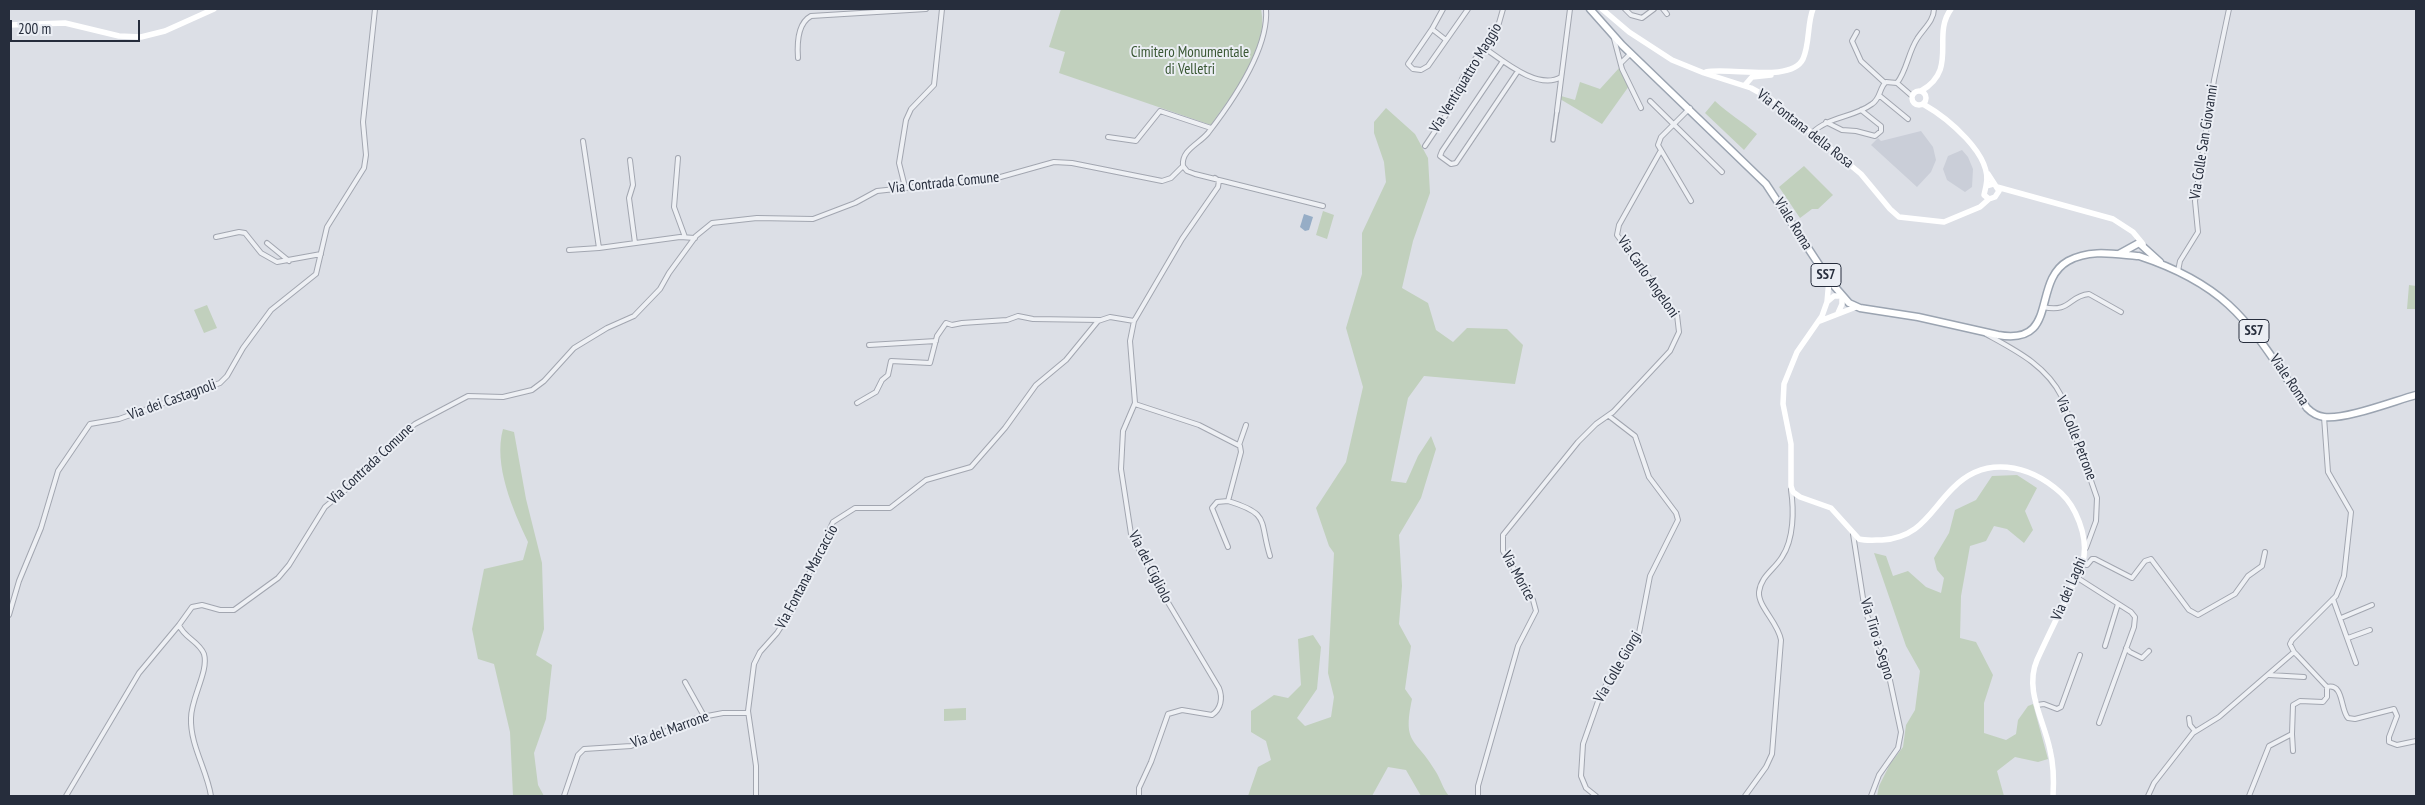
<!DOCTYPE html>
<html>
<head>
<meta charset="utf-8">
<style>
	body { margin:0 }
	#map { position:relative; width:2425px; height:805px; overflow:hidden; background:#dcdfe6; font-family:"PT Sans Narrow",sans-serif }
	canvas { display:block }
	.frame { position:absolute; inset:0; border:10px solid #262d3c; pointer-events:none }
	.scale { position:absolute; left:10px; top:20px; width:130px; height:22px; box-sizing:border-box; border:2px solid #262d3c; border-top:0; padding-left:6px; font-size:15px; line-height:18px; white-space:nowrap; color:#262d3c; -webkit-text-stroke:4px #ebeef4; paint-order:stroke }
</style>
</head>
<body>
<div id="map">
<canvas width="2425" height="805"></canvas>
<div class="frame"></div>
<div class="scale">200 m</div>
</div>
<script>
const ctx = document.querySelector('canvas').getContext('2d');
ctx.lineJoin = 'round';
function fill(path, color) {
  ctx.fillStyle = color;
  ctx.fill(path, 'evenodd');
}
function trace(path, color, width, dash) {
  ctx.strokeStyle = color;
  ctx.lineWidth = width;
  ctx.lineCap = dash ? 'butt' : 'round';
  ctx.setLineDash(dash || []);
  ctx.stroke(path);
}
function label(font, color, halo, rows, align = 'center') {
  ctx.font = font + ' "PT Sans Narrow",sans-serif';
  ctx.lineWidth = 4;
  ctx.setLineDash([]);
  ctx.textBaseline = 'middle';
  ctx.strokeStyle = halo;
  ctx.fillStyle = color;
  for (const [text, x, y, turn = 0] of rows) {
    ctx.save();
    ctx.translate(x, y);
    ctx.rotate((+turn || 0) * Math.PI / 180);
    ctx.textAlign = isNaN(turn) ? turn : align;
    if (halo) ctx.strokeText(text, 0, 0);
    ctx.fillText(text, 0, 0);
    ctx.restore();
  }
}
fill(new Path2D(`
	M1921,131L1933,147L1936,160L1931,172L1917,187L1871,145L1878,138L1881,141Z
	M1962,150L1968,157L1973,169L1972,187L1965,192L1947,180L1943,169L1948,156Z`), '#caced8');
fill(new Path2D(`
	M1061,9H1261C1270,52 1233,92 1211,125L1059,73L1065,52L1049,47Z
	M1620,67L1629,86L1602,124L1560,99L1561,96L1575,100L1580,82L1600,89Z
	M1715,101C1729,114 1743,122 1757,134L1744,150L1705,113Z
	M1386,108L1415,134L1428,158L1430,193L1413,241L1402,288L1428,303L1436,330L1453,342L1467,328L1507,329L1523,345L1515,384L1424,376L1408,398L1391,481L1406,483L1418,456L1431,436L1436,449L1421,498L1399,535L1402,586L1399,624L1411,646L1405,689L1412,699C1402,746 1416,737 1436,772C1441,780 1443,789 1449,796H1421L1406,770L1388,767L1372,796H1248L1258,767L1271,760L1266,741L1251,732V711L1274,695L1288,698L1301,685L1298,639L1313,635L1321,647L1317,689L1297,718L1305,726L1331,717L1334,697L1328,673L1334,553L1329,546L1316,508L1346,462L1363,387L1346,328L1362,274V233L1386,182L1384,162L1374,133V122Z
	M1804,166L1833,195L1818,209H1812L1800,218L1779,187Z
	M1323,211L1334,215L1327,239L1316,235Z
	M2409,285L2416,286V309H2407Z
	M207,305L217,328L204,333L194,310Z
	M503,429L514,432L526,499L542,563L544,629L536,655L552,665L546,719L534,753L538,785L544,796H513L510,732L494,664L478,659L472,629L484,569L523,560L528,542C513,510 493,465 503,429Z
	M2017,475L2037,488L2025,511L2033,530L2024,543L2007,529L1994,526L1986,541L1970,546L1961,596L1960,638L1976,642L1993,675L1984,703V733L2006,740L2016,734L2018,720L2028,706L2033,704L2048,759L2038,762L2015,757L1997,771L2004,796H1877L1879,786L1890,764L1903,747L1906,725L1915,710L1920,671L1906,646L1874,553L1886,556L1893,576L1908,571L1926,587L1941,593L1944,578L1937,570L1934,558L1949,533L1955,510L1976,500L1992,476Z
	M966,708V720L944,721V709Z`), '#c1d0bd');
fill(new Path2D(`
	M1304,214L1313,217L1309,230L1305,231L1300,227Z`), '#96adc6');
const pedestrian = new Path2D(`
	M1553,140L1557,111`);
const minor = new Path2D(`
	M1266,9C1269,50 1232,102 1208,133C1199,144 1181,150 1183,166L1187,171L1195,174L1323,206
	M1443,9L1432,29L1446,40
	M1625,9L1631,15L1642,18L1654,9
	M1663,9L1667,14
	M1432,29L1408,64L1413,69L1421,70L1428,66L1468,9
	M1857,32L1852,41L1861,61L1885,83
	M1613,35L1622,69L1641,108
	M1483,47C1502,60 1538,91 1561,77
	M798,58C797,44 798,23 811,16L926,9
	M1503,61L1442,151L1440,156L1451,164L1456,163L1518,71
	M1621,63L1631,53
	M1897,83C1907,70 1908,53 1917,39C1923,29 1934,21 1934,9
	M1880,96L1908,119
	M1650,101L1722,172
	M1690,108L1661,137L1658,145L1691,201
	M1557,111L1570,9
	M1826,122L1842,130L1856,131L1875,136L1881,131V126L1861,110
	M1812,133C1829,116 1853,118 1872,104C1881,98 1879,88 1886,82L1897,83L1912,96
	M1108,137L1136,141L1160,111L1211,128
	M583,141L599,248L680,237L695,238
	M1425,146L1454,103L1462,79L1499,23L1503,9
	M678,158L674,207L685,237
	M630,160L633,185L629,198L635,243
	M905,187L899,163L906,120L911,109L934,85L942,9
	M216,237L239,232L245,233L261,253L277,262L321,254
	M267,243L289,261
	M569,250L599,248
	M2178,271L2180,261L2198,232L2195,201L2214,80L2229,9
	M2043,307C2071,313 2068,296 2089,294L2121,312
	M1986,334C2015,350 2046,365 2062,397L2097,498L2096,521L2086,548
	M869,345L936,341
	M857,403L876,392L882,380L888,375L891,361L930,363L937,336L946,323L952,325L962,323L1007,320L1018,316L1033,319L1100,320
	M1135,404L1199,425L1240,446L1241,452L1228,501C1271,514 1259,521 1270,556
	M1239,445L1246,425
	M1853,534L1865,611L1885,657L1901,732L1898,748L1879,775L1871,796
	M1228,547L1212,508L1217,502L1228,501
	M2082,564L2087,565L2092,559H2095L2132,578L2145,561L2151,559L2189,610L2198,615L2235,594L2248,576L2262,566L2265,552
	M2076,577L2131,612L2135,617L2134,627L2099,723
	M2333,599L2356,663
	M9,615L19,581L41,528L58,471L90,424L119,419L220,383L227,376L243,348L271,310L316,274L327,227L364,168L366,155L363,122L375,9
	M2341,618L2372,605
	M179,625C184,638 199,641 204,654C209,671 191,698 191,718C190,745 207,770 211,796
	M2348,638L2370,630
	M2105,646L2118,604
	M2126,648L2130,652L2142,658L2149,651
	M2294,652L2290,644L2292,640L2336,596L2344,576L2351,512L2328,472L2324,417
	M2297,655L2327,687C2344,683 2340,709 2348,718L2355,719L2394,709L2397,716L2389,737V742L2397,745L2416,741
	M2269,675L2304,677
	M685,682L704,716
	M2037,705L2044,704L2057,709L2061,707L2080,655
	M2189,718L2190,725L2195,731
	M2292,734L2293,751
	M66,796L139,673L179,625L192,607L202,605L220,610H234L278,578L289,565L325,507L349,487L384,449L415,424L468,396L503,397L532,390L544,381L574,348L607,328L634,316L660,289L669,273L696,236L712,223L757,218L813,219L855,203L877,191L997,178L1054,162L1072,163L1162,181L1171,178L1183,166
	M564,796L578,755L584,749L631,746L697,718L723,713H748
	M756,796V766L748,711L754,664L760,652L777,633L793,608L833,522L855,508H890L926,480L971,467L1005,428L1036,385L1066,360L1098,321L1110,317L1134,321
	M1139,796V788L1151,762L1168,714L1182,710L1212,715C1221,709 1223,698 1219,688L1157,584L1131,534L1121,469L1123,431L1135,403L1130,341L1134,321L1182,239L1218,187L1219,181L1215,178
	M1478,796V786L1518,646L1536,611L1533,600L1503,551V535L1578,442L1596,424L1613,412L1670,351L1679,332L1677,315L1617,235L1619,225L1660,152
	M1596,796L1586,788L1581,776L1583,744L1601,693L1639,633L1650,576L1678,520L1676,513L1649,477L1635,436L1609,416
	M1745,796L1766,767L1772,754L1781,640C1778,622 1758,607 1759,592C1761,576 1774,570 1782,557C1794,539 1794,510 1791,490
	M2148,796L2154,783L2193,733L2219,717L2294,652L2297,655
	M2249,796L2269,746L2292,734L2293,705L2300,701L2323,702L2327,697V687`);
const primary = new Path2D(`
	M1590,9L1622,45L1766,184L1829,280L1849,303L1860,308L1918,317L1998,335C2060,346 2031,282 2068,261C2090,249 2114,254 2137,256
	M2119,254L2139,243L2160,262
	M2139,256C2236,288 2252,330 2307,408C2312,413 2317,416 2324,417C2345,420 2394,401 2416,395`);
trace(pedestrian, '#a2a6b0', 5.5);
trace(minor, '#a2a6b0', 6);
trace(primary, '#9ba4b1', 9);
trace(pedestrian, '#eef0f4', 3);
trace(minor, '#eef0f4', 4);
trace(new Path2D(`
	M1602,9L1629,32L1672,60L1704,73L1751,88L1771,99L1861,174L1890,209L1899,217L1944,222L1980,207L1989,199
	M9,25L65,23L119,36L141,37L165,31L214,9
	M1706,72C1731,67 1791,83 1803,59C1810,43 1807,24 1813,9
	M1745,85L1752,77L1771,75
	M1912 98a7 7 0 1 1 14 0a7 7 0 1 1-14 0Z
	M1921,91C1959,69 1931,36 1951,9
	M1923,104C1946,117 1994,155 1986,186
	M1988,174L1999,191L1995,197L1989,199L1984,195L1986,186L1993,184
	M1997,187L2113,219L2133,232L2143,244
	M1829,280L1827,302L1822,316L1797,352L1784,384L1783,404L1791,444V486L1793,492L1800,497L1831,508L1859,539C1866,541 1875,540 1882,540C1921,537 1929,512 1953,488C1985,455 2029,464 2061,493C2076,507 2087,535 2084,556C2082,570 2074,582 2068,595C2058,616 2047,638 2037,660C2024,690 2044,720 2050,750C2054,766 2054,780 2053,796
	M1827,302L1834,296H1842V304L1838,313
	M1820,321L1856,307`), '#fff', 5.5);
trace(primary, '#fff', 6);
for (const [x, y, w] of [
	[1826,275,30],
	[2254,331,30]
]) {
  const box = new Path2D();
  box.roundRect(x - w / 2, y - 11.5, w, 23, 4);
  ctx.fillStyle = '#ebeef4';
  ctx.fill(box);
  trace(box, '#262d3c', 1);
}
label('bold 14px', '#262d3c', null, [
	["SS7",1826,275],
	["SS7",2254,331]
]);
label('15px', '#395733', '#ebeef4', [
	["Cimitero Monumentale",1190,53],
	["di Velletri",1190,70]
]);
label('15px', '#262d3c', '#ebeef4', [
	["Via Ventiquattro Maggio",1466,78,-59],
	["Via Fontana della Rosa",1805,129,38],
	["Via Colle San Giovanni",2204,142,-81],
	["Via Contrada Comune",944,183,-6],
	["Viale Roma",1793,224,58],
	["Via Carlo Angeloni",1648,277,55],
	["Viale Roma",2289,380,56],
	["Via dei Castagnoli",172,400,-20],
	["Via Colle Petrone",2076,438,69],
	["Via Contrada Comune",371,464,-43],
	["Via del Cigliolo",1150,567,63],
	["Via Morice",1518,576,61],
	["Via Fontana Marcaccio",807,577,-62],
	["Via dei Laghi",2069,589,-67],
	["Via Tiro a Segno",1877,639,73],
	["Via Colle Giorgi",1618,667,-60],
	["Via del Marrone",670,730,-20]
]);
</script>
</body>
</html>
